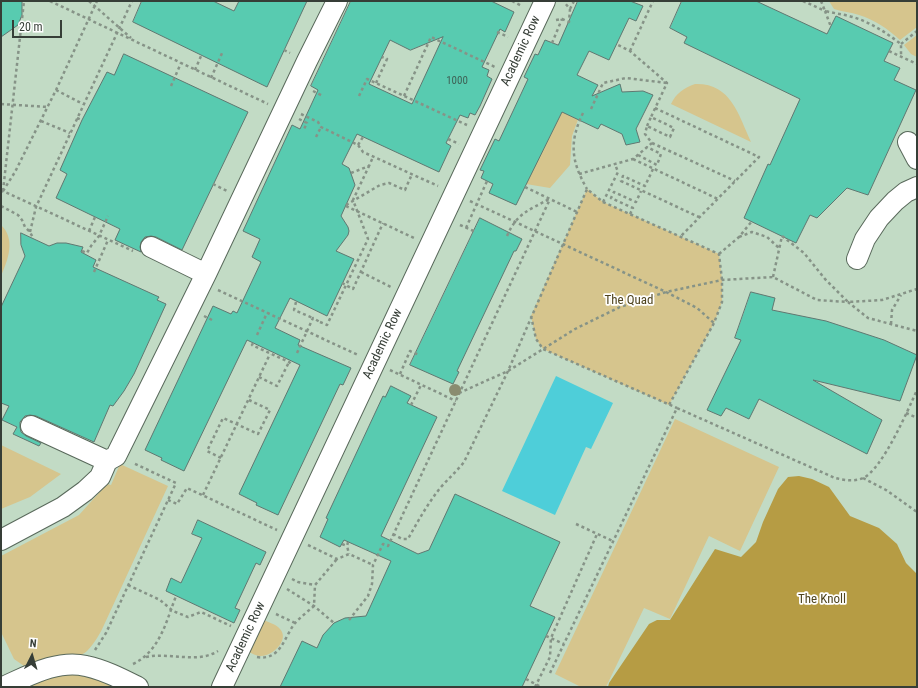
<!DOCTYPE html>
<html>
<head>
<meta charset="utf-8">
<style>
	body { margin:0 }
	#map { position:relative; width:918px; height:688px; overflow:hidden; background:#d3e5d4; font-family:"Roboto Condensed",sans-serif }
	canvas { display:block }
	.frame { position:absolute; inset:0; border:2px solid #363e37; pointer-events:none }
	.north { position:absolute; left:12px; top:636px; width:40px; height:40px; -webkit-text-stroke:3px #fff; paint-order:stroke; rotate:5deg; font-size:11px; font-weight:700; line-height:16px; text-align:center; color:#363e37 }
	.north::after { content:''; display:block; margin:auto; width:14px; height:18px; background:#363e37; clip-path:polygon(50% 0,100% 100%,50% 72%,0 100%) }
	.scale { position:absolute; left:12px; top:20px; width:50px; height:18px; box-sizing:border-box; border:2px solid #363e37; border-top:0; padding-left:5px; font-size:12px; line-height:14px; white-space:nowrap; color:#363e37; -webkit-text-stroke:3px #fff; paint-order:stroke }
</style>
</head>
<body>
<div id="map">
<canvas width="918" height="688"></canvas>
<div class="frame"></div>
<div class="north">N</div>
<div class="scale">20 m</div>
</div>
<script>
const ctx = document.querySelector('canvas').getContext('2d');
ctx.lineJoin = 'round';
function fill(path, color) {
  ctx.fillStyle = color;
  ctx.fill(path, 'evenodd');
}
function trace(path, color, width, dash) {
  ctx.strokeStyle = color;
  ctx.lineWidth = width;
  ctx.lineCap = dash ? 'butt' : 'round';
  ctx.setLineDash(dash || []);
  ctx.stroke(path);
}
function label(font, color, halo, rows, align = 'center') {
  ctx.font = font + ' "Roboto Condensed",sans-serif';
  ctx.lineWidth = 3.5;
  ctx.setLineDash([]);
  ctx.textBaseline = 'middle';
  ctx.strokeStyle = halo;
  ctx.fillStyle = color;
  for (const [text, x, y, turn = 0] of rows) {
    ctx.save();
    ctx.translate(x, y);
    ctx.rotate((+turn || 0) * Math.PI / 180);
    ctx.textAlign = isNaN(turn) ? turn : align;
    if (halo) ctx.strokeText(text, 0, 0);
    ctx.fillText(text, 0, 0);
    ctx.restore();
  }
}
fill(new Path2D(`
	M1,1H917V687H1Z`), '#c2dbc5');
fill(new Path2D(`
	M829,1H917V27L900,40C888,29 875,20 859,15C851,12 842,12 834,9Z
	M917,35V57L911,54L904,45Z
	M695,84C731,83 738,114 751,142L671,104C676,93 684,88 695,84Z
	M565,101L583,106L572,136L570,165L550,188L526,184L538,158L544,149Z
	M587,189L603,202L719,254L722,280V302L714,323L669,405L543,349L536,339L531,316Z
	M1,225C16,239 8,260 1,276Z
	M675,419L779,467L740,551L709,536L670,619L644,608L606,687H581L555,674Z
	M1,445L61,474L30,497L1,509Z
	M120,464L168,486L104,625C100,634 94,644 87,651C77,660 45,664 30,667L24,666L14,659L1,632V556L79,515L107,484L111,485Z
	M263,620C268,622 276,624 280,629C290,640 272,657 260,656C256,656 252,653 248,652Z
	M67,674L87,675L115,687H27L51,677Z`), '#d6c58d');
fill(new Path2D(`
	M799,476L812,479L829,487L850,516L879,528L897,544L906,563L917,574V687H608L609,683L649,624L657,620H670L715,549L741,557L756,542L763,522L778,489L788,477Z`), '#b69c44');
fill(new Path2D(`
	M556,376L613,403L591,449L586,447L555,515L502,491Z`), '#4eced9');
const building = new Path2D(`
	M1,1H22V15L18,25L1,37Z
	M142,1H213L234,11L239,1H307L267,87L133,22Z
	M351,1H491L514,12L505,32L500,29L482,67L489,70L487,76L492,79L480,106L475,115L470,113L468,118L460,115L446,143L451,146L439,172L357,134L342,164L349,168L355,185L341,216L348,227L349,231L348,235L336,251L354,259L327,316L290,298L275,328L300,340L298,345L351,368L343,385L340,384L278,515L256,505L257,503L239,494L300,365L247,340L184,471L161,460L162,458L145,450L213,306L231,314L233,311L237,313L261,262L252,257L260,239L243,231L292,125L300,129L318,90L311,86ZM443,37L412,104L369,84L390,40L410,50Z
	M578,1H630L643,6L636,21L629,18L609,60L589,51L577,75L598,85L592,96L620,84L622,92L643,91L653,95L636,129L640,142L626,145L622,134L601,124L598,129L562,112L516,205L489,193L493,184L481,178L484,171L480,170L495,139L499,141L528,79L524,77L535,54L538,55L545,40L558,45Z
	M682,1H756L827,34L836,16L893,43L884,61L900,68L894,80L916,90L868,195L847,188L817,218L810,215L796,243L744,218L768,164L770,165L800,99L684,43L687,37L670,28Z
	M124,54L248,112L182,250L156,237L151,236L145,237L141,242L140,247L141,252L115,240L120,229L56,198L67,174L60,170L82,120L107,72L114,75Z
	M480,218L522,239L516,251H514L457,371L459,372L453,384L410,365Z
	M21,233L49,246L57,243H66L83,247L81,252L96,260L93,267L159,297L157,300L166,304L134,374L124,391L113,406L110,405L94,442L36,416L30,415L25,416L20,422V427L21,432L26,436L41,443L39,446L13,434L17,427L2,420L9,406L1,403V307L25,256L21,245Z
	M751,292L775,298L772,310L826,321L884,340L917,355L900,401L813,380L882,420L867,454L759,399L749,419L726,408L721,416L707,410L741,340L735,338Z
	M391,386L411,396L407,403L437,417L381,536L418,554L429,550L455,494L560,542L530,606L555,617L522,687H280L302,641L317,648L323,635L334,623L345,618L366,616L391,561L344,540L340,547L320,537L328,519L326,518L383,396L385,397Z
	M198,520L266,552L260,565L256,563L235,608L240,610L234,623L166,591L171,578L181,583L202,538L192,534Z`);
fill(building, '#58cbb0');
trace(building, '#607871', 1);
const minor = new Path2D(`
	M908,142L917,159
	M151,247L206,274
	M857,259L865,239L879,218L895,201L906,192L917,187
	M31,426L107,461
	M1,540L63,507L85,491L100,477L107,461L116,456L206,274L307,61L337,1
	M3,687C28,676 58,659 86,666C105,670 122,679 138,687
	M222,687L545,1`);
trace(minor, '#59695b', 22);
trace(new Path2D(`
	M50,1L268,104
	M89,1L131,38
	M512,1L522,6
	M803,1L825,11L831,27
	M821,1L825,11C833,13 841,14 849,16C869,21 885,32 901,44V56
	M570,9L574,1
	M556,20L562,19L569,22L570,9L564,2
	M497,32L508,37
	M552,43L562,19
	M901,44L917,31
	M284,50L290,53
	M630,51L653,1
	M889,51L917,64
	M195,70L201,56
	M211,78L223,51
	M376,83L387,59L382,57
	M171,86L181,63
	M56,90L83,104
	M313,91L323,96
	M359,96L367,79L467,125
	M404,96L431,37L495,67
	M1,104L48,107
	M655,108L759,157L680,237
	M591,109L603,83L626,78L667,83
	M583,113C569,142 571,161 587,189
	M301,114L318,122L321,127L358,145L363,152L438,186
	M77,118L82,120
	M299,119L307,123L303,131
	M41,121L70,133
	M647,126L651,117
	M316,137L321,127
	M448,139L459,144
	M652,143L735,181
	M358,145L363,137
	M638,155L657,165L661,154L647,147
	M633,159L718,199
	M653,169L645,186L623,176L621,181L699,217
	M351,173L369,166L373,157
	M579,174L633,159L652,143L645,134L647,126L670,137L674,128L651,117L667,83L630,51L616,44
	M213,184L227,191
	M525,187L577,212
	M3,191L15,172L56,90L97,1
	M3,191L24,1
	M1,192L3,191L133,251
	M470,201L666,292L697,308L714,323
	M603,202L618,172L615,164
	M346,205L380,185L389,183L405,190L412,174
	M1,206L18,215L22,220L25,227L30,232L33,238
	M346,206L414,238
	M630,214L633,208L611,198L614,192L636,202L641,191
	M460,225L476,232
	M466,228L487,181
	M89,231L95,217
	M30,232L36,207L132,1
	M507,236C517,213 528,211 549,199
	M739,237L752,232L767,237L779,248
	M82,251L87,253L91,246L99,236L108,216
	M719,254L739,237L752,221
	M94,272L108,240
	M361,272L391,287
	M773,277L782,236L804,253L825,279L848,302L882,300L917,289
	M342,283L353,289L383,223
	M218,290L358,355
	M296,302L294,310L313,318
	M204,316L212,320
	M531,316L536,339L543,349L677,408
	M891,324L892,310L901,295
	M257,335L267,313
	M253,343L252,345L289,362L291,364L292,362
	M297,353L313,318L320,322
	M390,370L456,401
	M400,374L410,351L419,355
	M259,377L277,386L289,362
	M459,393L508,371L575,329L620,307L666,292L722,280L773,277L817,300L848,302L868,318L917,331
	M411,405L421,385
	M906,413L917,418
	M221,458L207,451L223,418L258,434L270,410L249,400
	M863,478L886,490L917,512
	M203,495L270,354
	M168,500L177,504L187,488L277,530
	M576,524L613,541
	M393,534L402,539H408C418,521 428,503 441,487C449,478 457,471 464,462L508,371L587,189L603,202L719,254L722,280V302L714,323L669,405
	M348,542L347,546L349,554
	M342,544L347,546
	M308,545L337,559L349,554L373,565
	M292,579L298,582L315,585
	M128,585L160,600L173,611L188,617L201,612L231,626
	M287,589L314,606L334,623
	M276,614L295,623
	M349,620L368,596L372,584L373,565L383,544L388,546L389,544L550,199
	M546,636L564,644
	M95,650L106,633L176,483L133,463
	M146,657C170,652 197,664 218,651
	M257,657C281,661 284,637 295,623C301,617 308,611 314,606L315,585L337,559
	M133,664C160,651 166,622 176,596
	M550,673L677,408L835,478C844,480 854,482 863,478C882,470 908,410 917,390
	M526,679L541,687
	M535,687L550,657L551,638L597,534`), '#869387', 2.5, [3, 3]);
trace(minor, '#fff', 20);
trace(new Path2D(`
	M320,322L327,325L368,239L353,200L369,166`), '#869387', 2.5, [3, 3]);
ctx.fillStyle = '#8a8c70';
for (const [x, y] of [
	[455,390]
]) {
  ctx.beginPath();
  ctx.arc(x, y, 6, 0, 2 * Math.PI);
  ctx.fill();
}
label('11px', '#3e6155', null, [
	["1000",457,81]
]);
label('13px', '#363e37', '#fff', [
	["Academic Row",521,51,-65],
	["Academic Row",383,344,-65],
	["Academic Row",246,637,-65]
]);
label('13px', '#4f441e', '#fff', [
	["The Quad",629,301],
	["The Knoll",822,600]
]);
</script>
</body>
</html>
